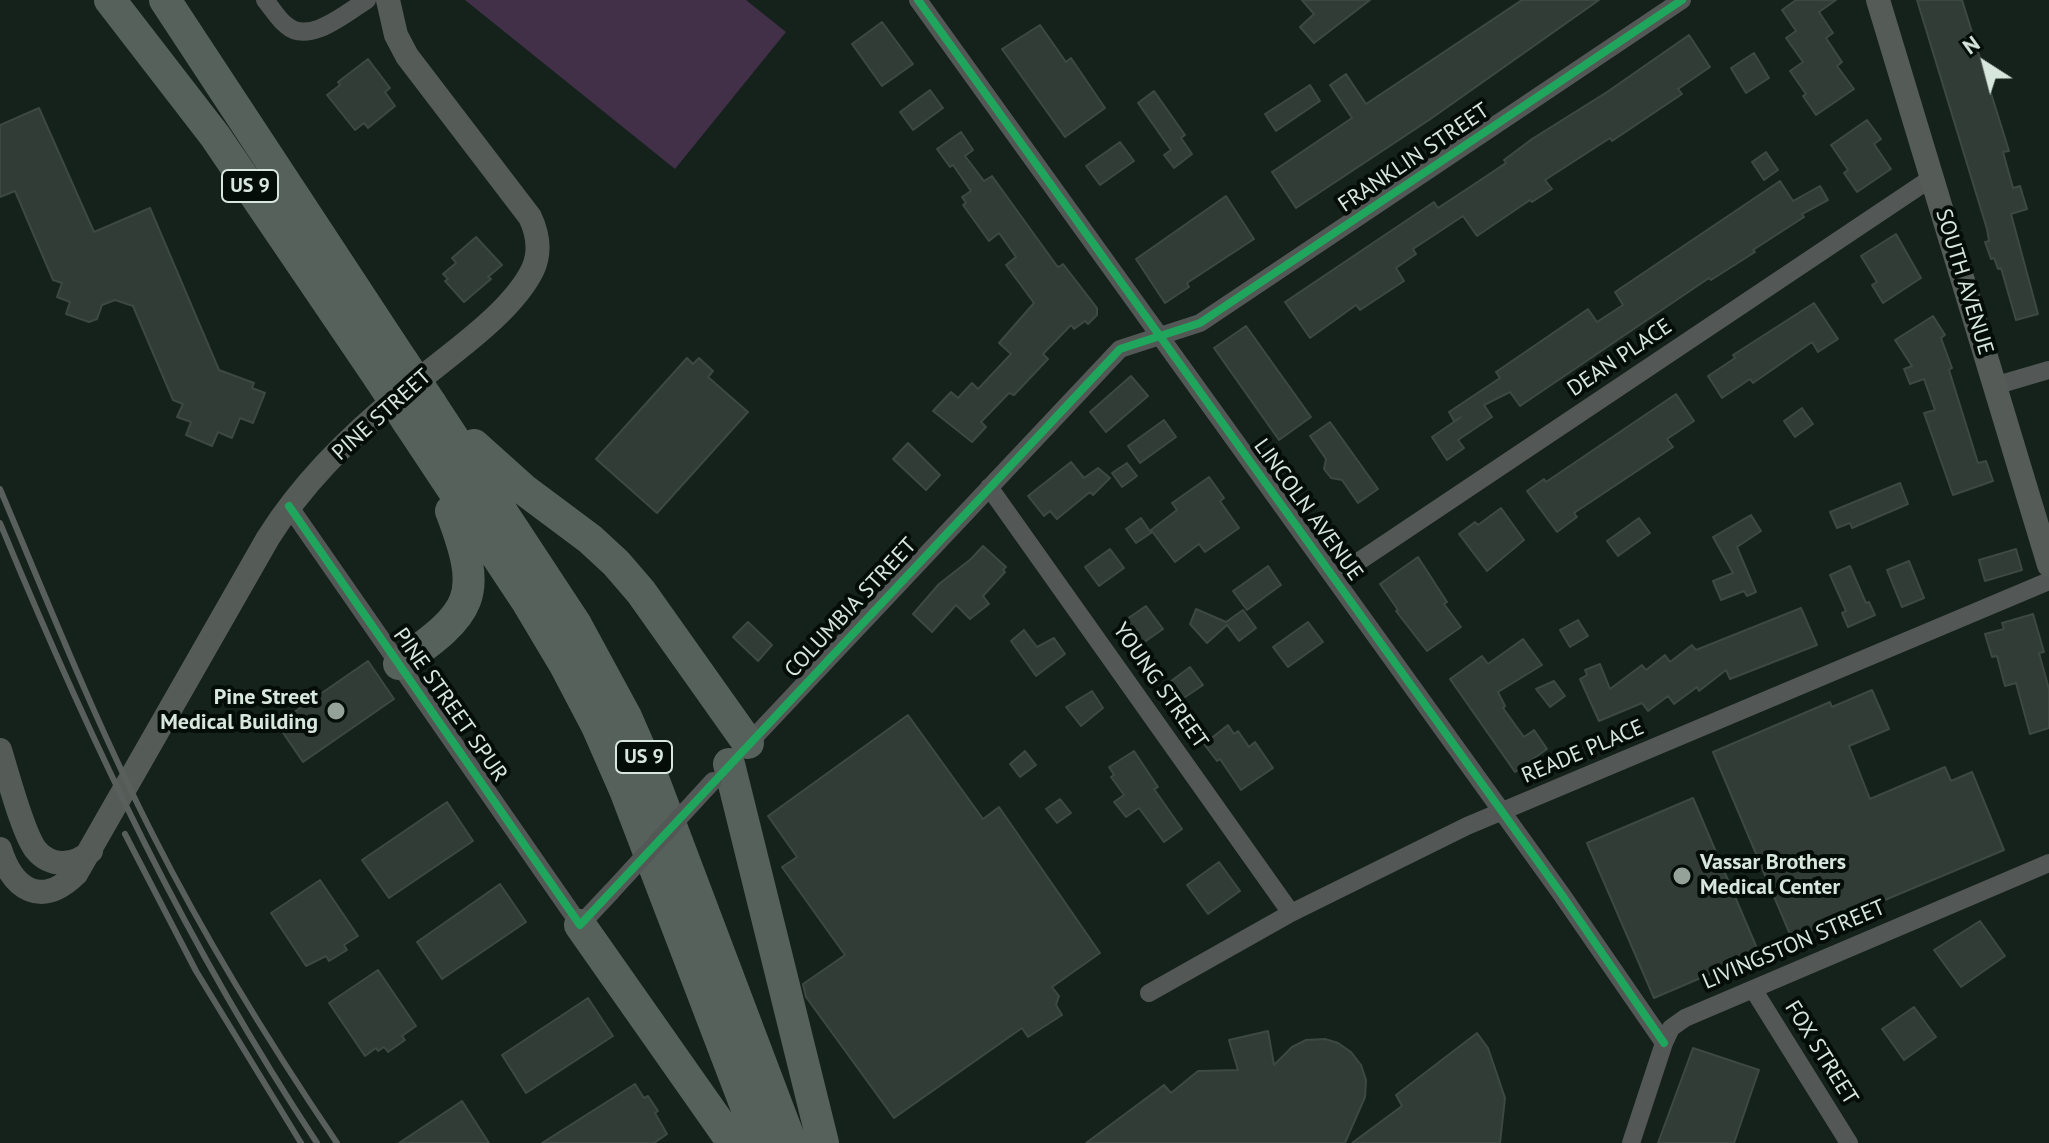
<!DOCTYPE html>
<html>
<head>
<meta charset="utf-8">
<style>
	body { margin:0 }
	#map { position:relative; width:2049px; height:1143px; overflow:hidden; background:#15211b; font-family:"PT Sans",sans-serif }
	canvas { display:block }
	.north { position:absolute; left:1945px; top:24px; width:80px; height:80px; -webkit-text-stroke:6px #040d08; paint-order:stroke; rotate:324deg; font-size:22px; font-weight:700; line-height:32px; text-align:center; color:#d8e7de }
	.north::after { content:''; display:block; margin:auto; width:28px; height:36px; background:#d8e7de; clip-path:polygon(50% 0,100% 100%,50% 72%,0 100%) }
</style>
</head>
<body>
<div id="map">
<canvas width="2049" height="1143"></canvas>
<div class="north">N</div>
</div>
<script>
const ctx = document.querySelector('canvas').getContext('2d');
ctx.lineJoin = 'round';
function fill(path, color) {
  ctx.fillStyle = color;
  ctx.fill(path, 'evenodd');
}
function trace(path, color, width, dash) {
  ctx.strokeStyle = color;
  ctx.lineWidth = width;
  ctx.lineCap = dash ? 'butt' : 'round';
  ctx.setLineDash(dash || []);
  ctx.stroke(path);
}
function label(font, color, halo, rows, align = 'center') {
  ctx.font = font + ' "PT Sans",sans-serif';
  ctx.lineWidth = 8;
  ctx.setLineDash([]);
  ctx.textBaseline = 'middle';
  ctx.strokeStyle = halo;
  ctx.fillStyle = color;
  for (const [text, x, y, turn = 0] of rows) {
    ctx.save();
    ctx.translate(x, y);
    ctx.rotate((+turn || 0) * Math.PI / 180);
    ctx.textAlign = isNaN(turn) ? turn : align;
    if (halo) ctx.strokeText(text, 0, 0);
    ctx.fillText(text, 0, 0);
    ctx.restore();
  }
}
fill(new Path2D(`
	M465,0H746L786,32L675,169Z`), '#423049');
const building = new Path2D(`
	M1302,0H1370L1314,43L1300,27L1314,14Z
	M1522,0H1599L1429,120L1296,208L1272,172L1352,118L1330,85L1346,74L1366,104Z
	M1796,0H1836L1819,12L1833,33L1826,38L1842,62L1837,66L1854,89L1816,115L1803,96L1806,94L1790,71L1803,62L1786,38L1796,31L1782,10Z
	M1917,0H1962L2009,151L2003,152L2013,188L2020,186L2027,209L2011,214L2038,314L2016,320L2001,268L1998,269L1994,258L1991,259L1985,242L1989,241L1987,229Z
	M882,22L913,64L882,86L852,44Z
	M1040,25L1066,62L1071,58L1105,108L1065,137L1002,49Z
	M1689,35L1710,67L1678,89L1682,94L1612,141L1610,138L1545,180L1552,189L1532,202L1530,200L1477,236L1463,216L1413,249L1416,254L1396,268L1404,281L1360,310L1356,305L1310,338L1285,302L1434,202L1438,208L1470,187L1506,163L1504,160L1532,139L1607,92Z
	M1754,53L1769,78L1746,93L1731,68Z
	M368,59L390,88L385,92L395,106L368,128L364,123L355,130L327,95L340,85L338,82Z
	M1310,85L1320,101L1276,131L1265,114Z
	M930,90L943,108L913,130L900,112Z
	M1154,91L1185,135L1181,138L1192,154L1174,168L1164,155L1171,150L1138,103Z
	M39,108L94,232L150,208L219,370L254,383L252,388L265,393L253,423L240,418L232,438L218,432L212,446L186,435L191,422L177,417L183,404L173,400L133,306L115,300L102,305L97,319L89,322L66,314L70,302L57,297L62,283L53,280L15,191L0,197V125Z
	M1867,120L1881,139L1874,144L1891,169L1857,192L1844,173L1848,170L1831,145Z
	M961,132L973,150L965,156L984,181L992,176L1057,266L1059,267L1063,264L1097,308V315L1088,324L1085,321L1074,329L1071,325L1043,354L1048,359L1014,395L1009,393L981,422L986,427L972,442L933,411L951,392L958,398L972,383L978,389L1011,354L999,343L1034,303L1006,265L1016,257L999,233L989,241L963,205L966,203L962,197L971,191L953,165L950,167L937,149Z
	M1120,142L1134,161L1100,185L1086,166Z
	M1766,152L1778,170L1764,180L1752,162Z
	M1780,181L1793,201L1820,186L1828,200L1802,214L1804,217L1753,250L1755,252L1711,280L1709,278L1520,406L1510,392L1484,405L1492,417L1458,440L1464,448L1447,460L1432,437L1461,417L1454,421L1449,412L1500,378L1496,372L1588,309L1597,322L1623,305L1615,292Z
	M1226,196L1254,239L1187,283L1189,287L1165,303L1136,259Z
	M1896,234L1921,278L1883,303L1872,285L1877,282L1861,256Z
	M476,237L502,265L488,277L491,279L464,302L445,281L448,279L443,274L456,263L452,258Z
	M1814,303L1838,339L1818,352L1812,342L1753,383L1750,379L1722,398L1708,376L1735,358L1733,355Z
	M1933,316L1945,335L1941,338L1952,368L1949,370L1978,463L1986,461L1993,481L1953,495L1924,413L1935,410L1924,379L1910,384L1904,369L1912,366L1895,340Z
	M1246,326L1311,417L1279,440L1214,348Z
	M687,358L693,364L699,358L713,371L708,377L748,412L657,513L596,459Z
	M1131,376L1148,396L1106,432L1090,412Z
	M1676,394L1694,421L1667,439L1673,447L1574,513L1577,517L1557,532L1527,491L1544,479L1546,482Z
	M1802,408L1813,424L1795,437L1784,421Z
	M1164,420L1176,437L1140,463L1128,446Z
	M1330,422L1378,489L1358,503L1342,480L1331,478L1324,469L1326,459L1310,436Z
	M908,443L940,475L926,490L893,459Z
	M1071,462L1084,478L1098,468L1110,478L1093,495L1090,492L1057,519L1050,511L1044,516L1028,496Z
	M1127,463L1137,476L1122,487L1112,473Z
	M1209,477L1224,498L1220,501L1239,528L1205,552L1199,544L1175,562L1151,530L1177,510L1172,503Z
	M1900,483L1908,504L1852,528L1850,523L1837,528L1830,512Z
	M1501,508L1524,540L1487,571L1459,534L1475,522L1478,525Z
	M1751,515L1761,531L1737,547L1756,592L1747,596L1744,591L1721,600L1713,581L1733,573L1713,537Z
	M1141,518L1151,533L1136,543L1126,529Z
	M1639,518L1650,533L1618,556L1607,541Z
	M983,546L1006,567L1003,570L1005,572L983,596L989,604L970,619L956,605L932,632L913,614L939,584L971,559Z
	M1110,549L1124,568L1099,586L1085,567Z
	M2016,549L2022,570L1985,581L1979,560Z
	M1418,557L1447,602L1444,604L1461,627L1427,651L1396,611L1398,610L1380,584Z
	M1909,561L1924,598L1902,607L1887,570Z
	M1268,566L1281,585L1247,610L1233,591Z
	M1850,566L1866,603L1869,602L1875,615L1848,627L1842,613L1846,611L1830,575Z
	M1146,606L1163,629L1143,643L1124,621Z
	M1801,608L1817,645L1730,679L1726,670L1699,691L1697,687L1674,704L1668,696L1648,711L1642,703L1599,721L1580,679L1587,675L1585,670L1600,664L1610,689L1642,665L1646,670L1665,655L1670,662L1692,645L1696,650Z
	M1196,609L1226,622L1243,610L1256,628L1239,641L1227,625L1207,643L1190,624Z
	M2033,614L2044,652L2039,653L2049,689V728L2030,734L2016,683L2005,686L1997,656L1992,657L1985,634L2004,629L2002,623Z
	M1578,620L1588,636L1570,647L1560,630Z
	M748,622L772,645L758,661L733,637Z
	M1308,622L1323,642L1288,667L1273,647Z
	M1024,630L1037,647L1054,638L1065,654L1036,676L1011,641Z
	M1523,639L1542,665L1498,692L1505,706L1503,708L1524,737L1534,730L1547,749L1515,772L1450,679L1482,656L1488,664Z
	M368,661L394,699L303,762L277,724Z
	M1190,667L1203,685L1175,704L1163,687Z
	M1554,681L1565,696L1550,707L1536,689Z
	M1872,690L1889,729L1849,746L1870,799L1945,767L1951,781L1972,772L2004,850L1792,939L1713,752L1830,702L1832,707Z
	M1092,691L1103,708L1081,726L1066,707Z
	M908,715L983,819L999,807L1100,953L1052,987L1059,996L1056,1005L1062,1015L1028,1037L1022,1028L894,1118L806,997L803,984L845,955L782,867L797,857L768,816Z
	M1228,725L1234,734L1238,731L1249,747L1255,742L1273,768L1241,790L1220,759L1217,761L1204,744Z
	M1025,751L1036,765L1020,777L1010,764Z
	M1134,751L1158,787L1154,789L1182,829L1164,842L1139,808L1126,817L1114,802L1124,795L1111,777L1114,775L1109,767Z
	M1693,798L1759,953L1654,998L1587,843Z
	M1060,799L1071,813L1057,823L1046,809Z
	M447,802L473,841L389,898L362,860Z
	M1219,862L1240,891L1208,914L1187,885Z
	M320,880L358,936L344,945L347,950L329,961L326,956L306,966L271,913Z
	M500,884L526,922L442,979L417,942Z
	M1980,921L2005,956L1961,987L1934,950Z
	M378,970L416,1026L402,1036L405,1040L388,1052L384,1047L378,1051L376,1048L365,1056L329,1003Z
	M588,998L613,1036L526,1093L502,1055Z
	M1914,1007L1936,1037L1904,1060L1882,1029Z
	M1268,1031L1274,1065L1292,1047L1306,1040L1325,1039L1338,1043L1351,1052L1361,1065L1366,1080L1365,1097L1345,1143H1086L1164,1085L1171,1093L1198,1071L1238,1070L1229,1040Z
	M1477,1033L1488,1048L1505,1098L1500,1143H1352L1402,1106L1396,1095Z
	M1693,1048L1759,1070L1734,1143H1658Z
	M635,1084L644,1098L648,1096L658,1111L655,1113L667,1134L654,1143H542Z
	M462,1101L489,1143H399Z`);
fill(building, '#313c36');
trace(building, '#3d4842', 2);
trace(new Path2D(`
	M265,0C272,8 278,19 286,25C309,46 347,12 367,0
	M918,0L1562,895L1664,1043
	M1994,386L2049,370
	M989,487L1291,913
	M289,506L580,925L611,892
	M1334,578L1933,177
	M745,747L1120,349L1200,323L1682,0
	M1753,989L1849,1143
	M1149,993L1291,913L1467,826L2049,581
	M1631,1143L1664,1043L1671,1028L1685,1018L2049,863`), '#535856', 18);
trace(new Path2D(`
	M1878,0L2049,565
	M0,750C7,772 23,834 36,850C51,868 75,866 91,851
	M0,849C13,890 41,908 76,874L268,538C303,482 353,433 405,391C443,359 512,314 533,269C541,251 538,234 530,217L407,56L396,35L388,0`), '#555c57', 24);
trace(new Path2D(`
	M110,0L215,136L380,379
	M165,0L403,362
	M431,404L575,623L626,717L654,781L791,1143
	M408,422L528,603L565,665L597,726L625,790L760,1143
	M474,445L523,489L590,539L616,563L641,592L748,743
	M399,664C473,612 484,597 451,511
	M729,764L823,1143
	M580,925L733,1143`), '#57615c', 32);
trace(new Path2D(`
	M0,489C49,605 96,723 153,835C207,942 270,1044 337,1143
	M0,523C91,743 186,944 317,1143
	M125,834L196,971L301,1143`), '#595f5c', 6);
trace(new Path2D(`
	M611,892L713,781`), '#535856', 18);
trace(new Path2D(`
	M403,362L431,404
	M380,379L408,422`), '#57615c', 32);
trace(new Path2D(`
	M918,0L1562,895L1664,1043
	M289,506L580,925L1120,349L1200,323L1682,0`), '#20a55d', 8);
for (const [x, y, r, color] of [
	[336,711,10,"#94a29a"],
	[1682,876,10,"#94a29a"]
]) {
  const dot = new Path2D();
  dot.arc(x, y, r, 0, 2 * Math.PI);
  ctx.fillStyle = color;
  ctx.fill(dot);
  trace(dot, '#040d08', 3);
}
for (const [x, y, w] of [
	[250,186,56],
	[644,757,56]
]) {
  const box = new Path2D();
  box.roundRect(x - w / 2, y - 16, w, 32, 6);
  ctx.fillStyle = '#040d08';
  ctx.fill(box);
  trace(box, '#d8e7de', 2);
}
label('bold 20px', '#d8e7de', null, [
	["US 9",250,186],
	["US 9",644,757]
]);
label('22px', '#d8e7de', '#040d08', [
	["FRANKLIN STREET",1414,158,-34],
	["SOUTH AVENUE",1964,282,73],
	["DEAN PLACE",1620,358,-34],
	["PINE STREET",382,415,-42],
	["LINCOLN AVENUE",1308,510,54],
	["COLUMBIA STREET",851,608,-47],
	["YOUNG STREET",1160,686,55],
	["PINE STREET SPUR",450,705,55],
	["READE PLACE",1583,752,-23],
	["LIVINGSTON STREET",1794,945,-23],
	["FOX STREET",1821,1053,58]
]);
label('bold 22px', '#d8e7de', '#040d08', [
	["Pine Street",318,698],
	["Medical Building",318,723],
	["Vassar Brothers",1700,863,"left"],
	["Medical Center",1700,888,"left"]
], 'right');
</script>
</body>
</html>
